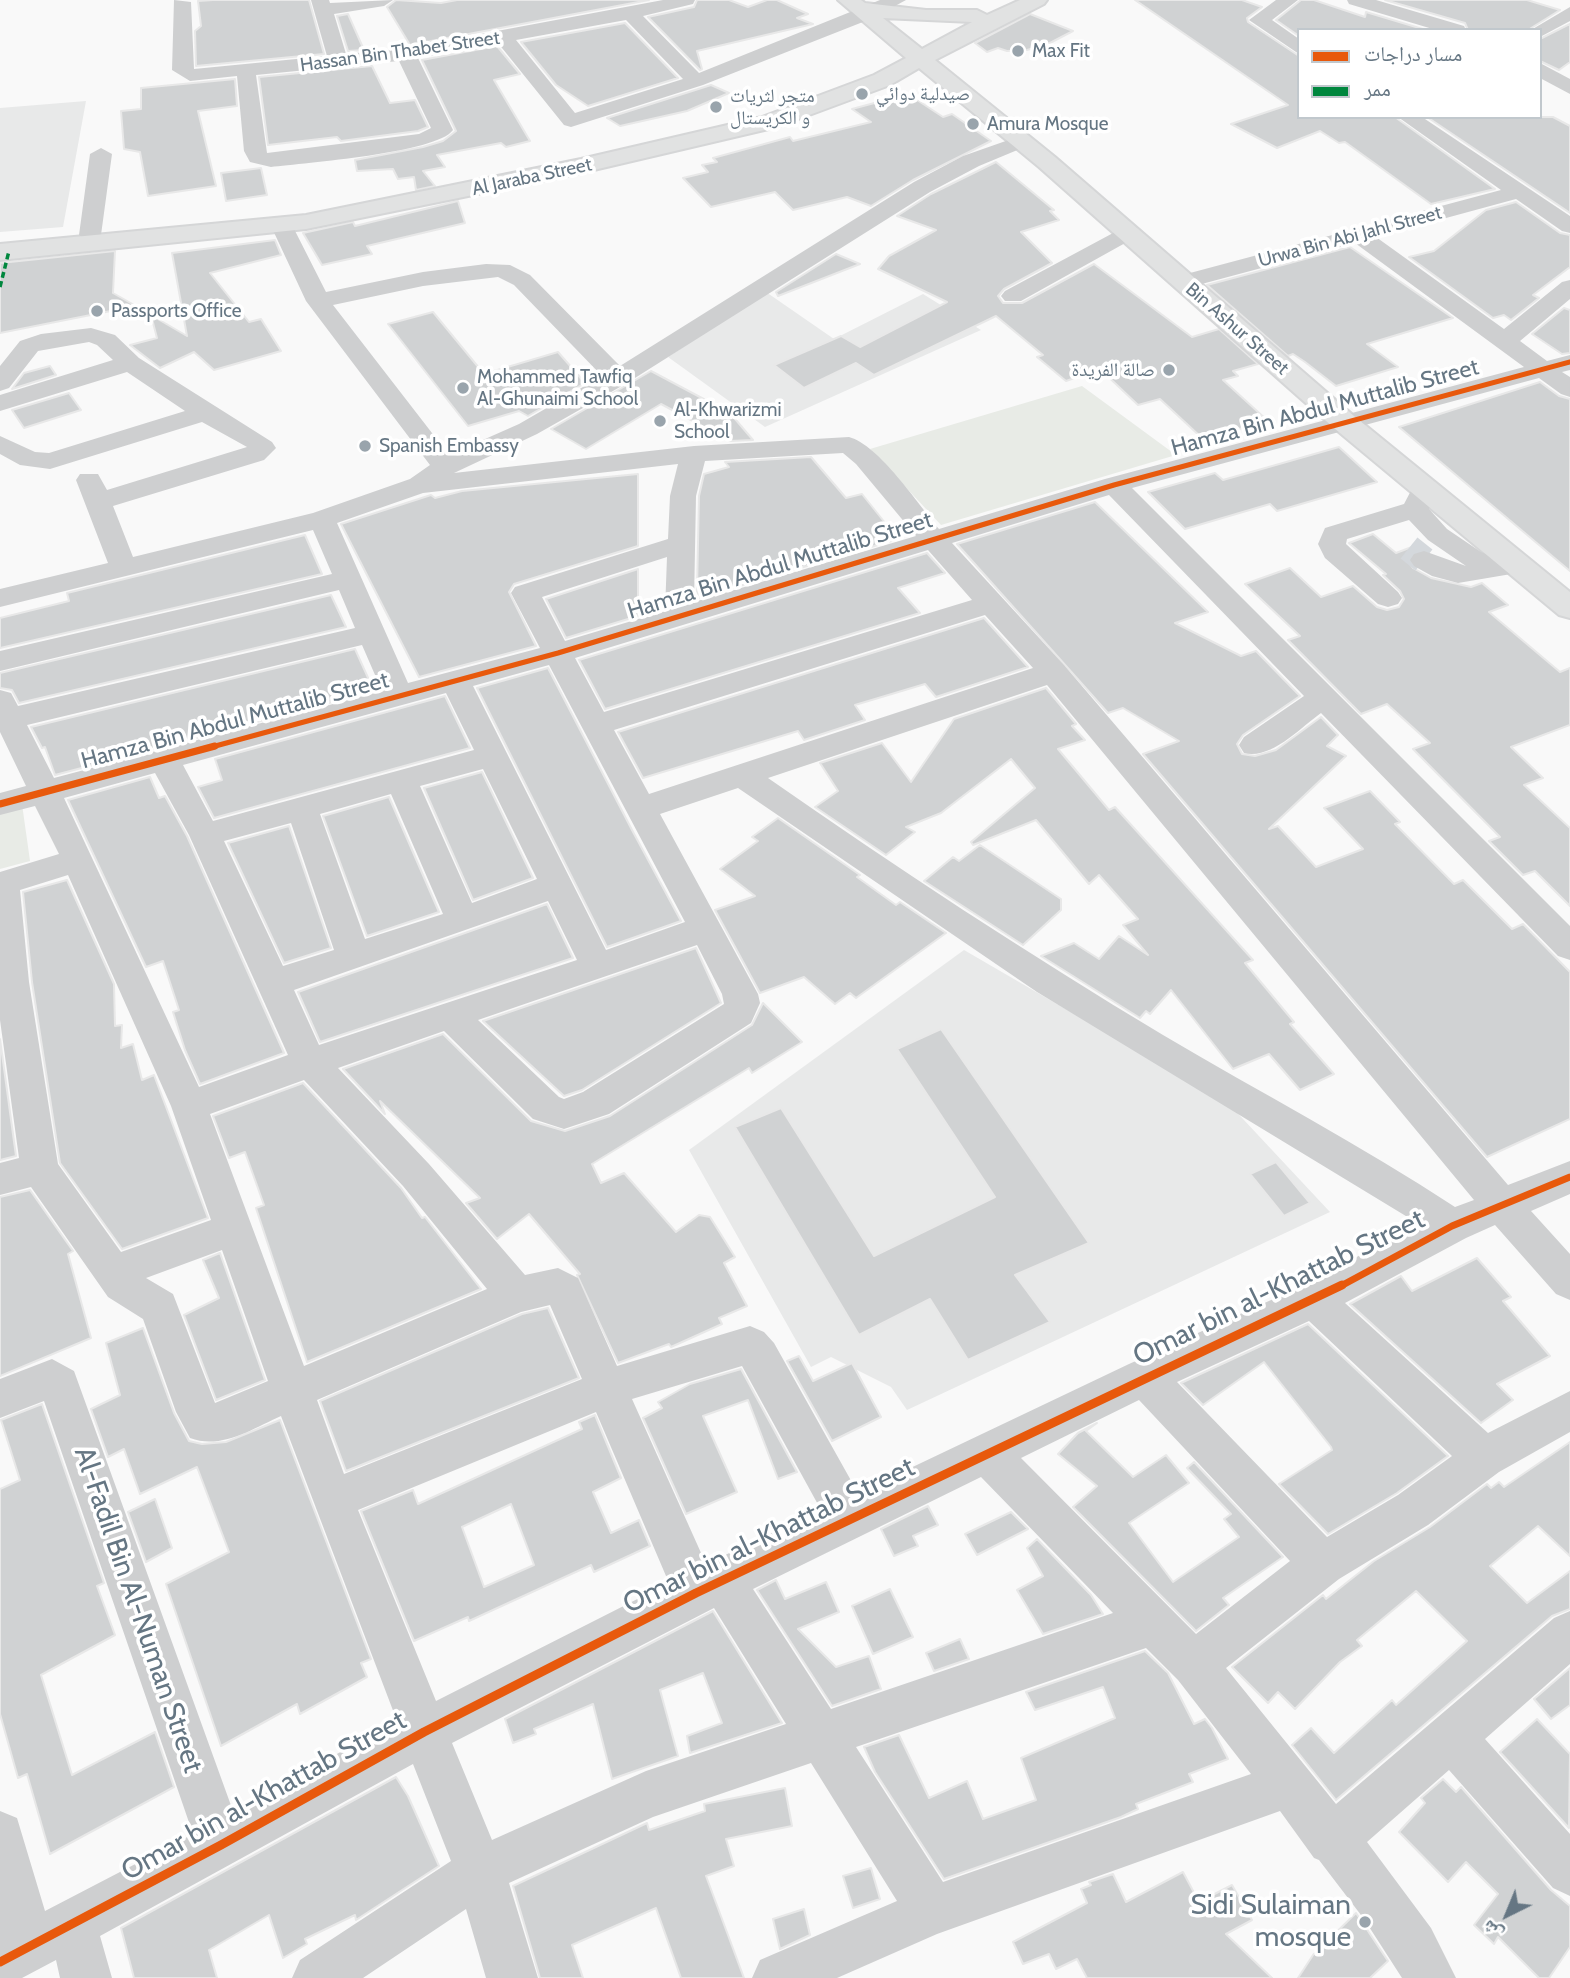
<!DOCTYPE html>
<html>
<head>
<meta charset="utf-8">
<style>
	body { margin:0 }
	#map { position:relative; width:1570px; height:1978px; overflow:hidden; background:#f9f9f9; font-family:Cabin,"Noto Naskh Arabic",sans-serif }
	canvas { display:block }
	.legend { position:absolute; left:1297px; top:28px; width:245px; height:91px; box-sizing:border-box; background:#fff; border:2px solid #c1c8cd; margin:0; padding:9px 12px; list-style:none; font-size:21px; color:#657683 }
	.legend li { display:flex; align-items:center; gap:14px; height:35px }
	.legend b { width:35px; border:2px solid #c1c8cd }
	.north { position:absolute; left:1472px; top:1880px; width:70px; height:70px; -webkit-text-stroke:5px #fff; paint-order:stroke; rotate:223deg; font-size:19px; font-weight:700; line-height:28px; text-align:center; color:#657683 }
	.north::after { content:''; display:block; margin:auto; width:24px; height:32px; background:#657683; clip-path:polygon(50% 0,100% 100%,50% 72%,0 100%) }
</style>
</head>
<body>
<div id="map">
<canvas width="1570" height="1978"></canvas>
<ul class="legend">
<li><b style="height:9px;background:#e8590c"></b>مسار دراجات</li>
<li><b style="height:9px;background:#00873e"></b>ممر</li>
</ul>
<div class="north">ش</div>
</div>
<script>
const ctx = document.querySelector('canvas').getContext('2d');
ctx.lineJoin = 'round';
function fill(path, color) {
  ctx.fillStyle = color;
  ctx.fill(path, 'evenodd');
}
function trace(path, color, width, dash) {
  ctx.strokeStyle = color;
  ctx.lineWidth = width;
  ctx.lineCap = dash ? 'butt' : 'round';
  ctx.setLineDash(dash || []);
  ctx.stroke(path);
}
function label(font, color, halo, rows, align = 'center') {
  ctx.font = font + ' Cabin,"Noto Naskh Arabic",sans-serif';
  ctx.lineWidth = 7;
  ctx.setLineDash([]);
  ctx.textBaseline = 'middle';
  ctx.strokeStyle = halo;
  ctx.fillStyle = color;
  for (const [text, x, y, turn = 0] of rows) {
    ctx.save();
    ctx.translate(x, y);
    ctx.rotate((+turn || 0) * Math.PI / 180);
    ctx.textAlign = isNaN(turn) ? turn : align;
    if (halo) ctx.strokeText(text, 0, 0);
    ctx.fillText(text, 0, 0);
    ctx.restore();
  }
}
fill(new Path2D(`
	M86,101L63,227L0,232V108Z
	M766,292L834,339L923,294L981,330L765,427L668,357Z
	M964,950L1229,1104L1330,1212L907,1410L891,1387L831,1357L811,1367L689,1150Z`), '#e8e9e9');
fill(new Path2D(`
	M1082,386L1176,455L941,525L870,449Z
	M22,804L30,861L0,869V809Z`), '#e8ebe6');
const building = new Path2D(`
	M213,0H309L324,54L196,66L195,31L201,26L198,1Z
	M396,0L441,3L457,0H649L410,45L387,7Z
	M697,0H729L748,7L767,0H777L808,14L797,18L813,24L697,51L702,69L700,70L648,17L694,7Z
	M1135,0H1242L1262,7L1247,18L1248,22L1299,56V117H1395L1495,189L1431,204L1345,142L1339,143L1320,131L1277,148L1231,124L1288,105Z
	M1301,0H1314L1365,17L1366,12L1426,30H1299V36L1276,20Z
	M1385,0H1527L1560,10L1528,30H1468L1465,23Z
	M348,14L364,50L348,51L337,16Z
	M1030,14L1073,31L1048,44L1027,50L1007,51L998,48L987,52L975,43Z
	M625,23L678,78L588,106L556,85L521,42Z
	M1570,24V62L1559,70L1540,61V39Z
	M497,46L520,74L494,80L530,141L506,147L501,143L437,155L445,167L423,171L435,186L416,190L414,177L398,179L393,169L357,171L355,160L423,147L443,141L456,131L422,60Z
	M372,66L390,103L415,100L428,127L418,131L341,141L337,137L268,145L259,77Z
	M235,79L237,106L198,111L216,186L148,196L140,152L124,149L121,111L141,109V88Z
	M711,85L729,93L687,111L620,126L607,118Z
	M908,94L943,117L952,114L991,141L913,180L871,206L847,197L793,210L775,192L711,207L683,178L708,172L702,165L717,162L713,158L790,137L793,141L871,122L852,109Z
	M1427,117H1553L1570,126V213Z
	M996,162L1054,210L1050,211L1059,220L1021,232L1052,263L1004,289L998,296L1003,303H1022L1094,264L1192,337L1219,329L1258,364L1233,371L1238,376L1223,380L1268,421L1203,439L1160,399L1138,405L1100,369L1066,381L1037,357L1043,355L996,316L874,375L856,363L804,388L774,365L841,336L860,347L947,302L878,269L889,256L936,230L897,216L931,194Z
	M261,168L267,195L226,201L221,173Z
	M458,201L465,223L367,246L372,254L322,265L303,233L353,222L355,226Z
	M1516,202L1560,233L1570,235V267L1533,295L1539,298L1511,320L1504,315L1493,318L1409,257L1434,251L1486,210Z
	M275,240L281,255L210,273L249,322L261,319L281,351L214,370L194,352L160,368L130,345L157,338L151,315L187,336L172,253Z
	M1350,247L1453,318L1367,344L1398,367L1336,386L1305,362L1293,354L1288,356L1207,285Z
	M115,251L113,293L136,306L0,333V263Z
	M836,254L860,264L778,296L776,292Z
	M1564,308L1570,310V353L1562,354L1532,334Z
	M433,312L484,374L558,352L585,383L528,416L519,411L468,426L388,324Z
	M50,366L56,375L12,389L24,373Z
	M651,371L730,413L753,440L730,441L661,404L586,449L551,429Z
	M1540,382L1559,396L1570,399V571L1399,427Z
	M69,393L81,410L24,428L12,410Z
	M1339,447L1377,482L1277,511L1270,504L1185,529L1148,492L1215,473L1223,480Z
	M811,457L846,498L862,494L898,539L699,598L697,591L699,496L704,474L729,467L725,462Z
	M638,474V546L514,584L509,592L536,646L419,677L341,524L431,495L435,498L462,491Z
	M1095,502L1208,612L1175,623L1241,656L1256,651L1300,696L1243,735L1237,744L1242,754L1255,756L1276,750L1321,717L1338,735L1327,746L1346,756L1269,829L1278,826L1316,867L1363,849L1324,808L1370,791L1400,822L1395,824L1454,884L1463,880L1512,929L1523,924L1570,972V1119L1487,1157L1143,754L1179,741L1123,708L1108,713L957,544Z
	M1373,534L1396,553L1417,545L1422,549L1412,553L1408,561L1413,568L1431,578L1471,587L1482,583L1508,605L1489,612L1560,672L1570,668V725L1511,747L1543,778L1524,785L1570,828V906L1535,871L1523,875L1489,841L1500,837L1413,749L1430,743L1387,704L1361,714L1288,640L1300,636L1245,584L1290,568L1321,597L1353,586L1377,607L1387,610L1399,607L1404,599L1400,591L1383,575L1386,574L1349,543Z
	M305,535L322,574L0,648V618L69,601L67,593Z
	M927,553L945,573L898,588L920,613L605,709L579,660Z
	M638,569V616L566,638L546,599Z
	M331,595L346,627L19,703L12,690L0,688V673Z
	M984,618L1028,667L936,697L925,684L855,705L865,720L804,740L798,731L643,778L618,732Z
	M355,649L374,691L55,775L45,747L42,748L31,727Z
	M548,668L632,830L681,921L607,947L477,688Z
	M1046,688L1076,724L1072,726L1085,740L1058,749L1109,810L1115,807L1253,960L1245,963L1294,1022L1290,1024L1334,1074L1300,1090L1269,1054L1233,1069L1171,990L1150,1014L1146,1011L1140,1018L1041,956L1074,943L1099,959L1119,936L1148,955L1123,925L1138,919L1099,875L1089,884L1036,820L973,845L971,842L1035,788L1011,759L941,813L906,827L915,832L886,855L815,807L838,791L820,763L882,743L911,782L954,719Z
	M445,696L470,748L214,818L198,787L222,780L215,759Z
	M482,772L533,878L473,900L424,788Z
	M150,777L159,798L165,796L187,836L284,1053L200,1084L185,1050L173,1012L179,1010L163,961L146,967L68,800Z
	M389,797L439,912L367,936L323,816Z
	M778,818L860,875L857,877L896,905L900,902L946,933L856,998L850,993L835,1004L804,977L760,993L715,910L755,896L720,869L758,841L752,837Z
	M289,826L331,948L284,963L228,843Z
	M980,845L1061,899V910L1023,945L924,881L953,857L959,861Z
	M67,880L114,984L115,1026L122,1025L121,1048L133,1044L142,1080L154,1075L208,1218L122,1249L60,1163L32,982L23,892Z
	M547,904L573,958L320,1042L298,992Z
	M696,948L721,1003L582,1090L564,1096L483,1021Z
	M763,1003L802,1042L752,1073L749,1068L592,1164L601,1183L624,1173L676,1232L699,1215L710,1217L735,1257L724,1263L747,1306L719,1318L722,1324L671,1347L669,1344L618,1363L577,1275L580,1274L529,1214L497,1239L466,1203L480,1198L380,1101L385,1114L343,1069L443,1034L531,1121L565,1131L610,1116L752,1025Z
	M941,1029L1089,1243L1015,1275L1050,1322L968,1360L930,1299L859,1335L735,1127L781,1108L874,1256L995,1197L897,1049Z
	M0,1039L16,1156L0,1160Z
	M303,1083L401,1188L422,1218L425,1217L481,1289L307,1362L256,1208L264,1205L245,1152L229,1158L213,1116Z
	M1276,1162L1310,1203L1284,1216L1250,1174Z
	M30,1190L73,1251L68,1254L91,1338L0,1376V1197Z
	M220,1253L265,1380L216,1400L184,1315L219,1298L203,1260Z
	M1477,1258L1511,1297L1503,1301L1550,1356L1497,1384L1513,1400L1481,1423L1350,1304L1401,1276L1412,1291Z
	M548,1308L579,1378L346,1471L320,1401L522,1314Z
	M1308,1324L1448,1456L1397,1493L1328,1534L1279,1484L1332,1450L1331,1447L1264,1362L1203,1405L1181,1383Z
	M143,1328L174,1413L189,1441L202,1444L226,1442L280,1420L371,1659L361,1663L367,1677L300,1714L297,1704L221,1746L166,1584L229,1552L197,1467L140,1494L124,1449L108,1457L91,1409L120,1395L106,1343Z
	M799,1356L813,1381L852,1363L881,1417L832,1441L787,1361Z
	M741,1369L797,1472L778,1479L748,1400L703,1416L737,1492L686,1514L643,1418L662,1408L658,1402L690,1384Z
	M42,1404L104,1583L97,1586L115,1635L41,1675L72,1775L155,1732L174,1787L50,1854L27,1774L18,1778L0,1714V1489L20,1480L1,1420Z
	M595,1415L621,1478L593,1492L611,1533L639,1520L650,1546L594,1572L591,1565L469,1621L468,1617L414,1641L361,1511L413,1490L418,1504L582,1429L579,1422ZM511,1504L534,1565L484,1587L462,1527Z
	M1097,1423L1086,1431L1133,1477L1166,1455L1189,1483L1129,1523L1173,1582L1239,1537L1224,1519L1231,1514L1187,1468L1194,1462L1283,1557L1223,1598L1229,1605L1196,1631L1073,1507L1097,1486L1058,1454L1078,1433Z
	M1570,1442V1556L1538,1526L1490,1566L1527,1603L1570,1571V1609L1552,1616L1336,1800L1292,1745L1311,1728L1334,1753L1392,1700L1396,1705L1467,1641L1416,1591L1357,1640L1362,1646L1340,1662L1295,1709L1278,1692L1268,1703L1232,1667L1323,1595L1326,1599L1374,1561L1430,1527L1487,1484L1491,1488L1499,1482L1504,1487Z
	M155,1499L172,1548L146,1562L128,1512Z
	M928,1506L938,1525L913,1536L918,1546L894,1556L881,1529Z
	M1011,1512L1028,1529L977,1555L965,1534Z
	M1037,1539L1091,1595L1103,1614L1043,1634L1017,1590L1043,1576L1027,1548Z
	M776,1580L785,1599L826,1582L839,1612L798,1629L836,1667L869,1656L881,1689L832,1706L757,1590Z
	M890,1589L913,1637L873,1654L852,1606Z
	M713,1611L782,1723L690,1753L687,1736L722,1723L703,1673L660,1690L678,1756L612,1779L593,1704L534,1729L536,1734L513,1743L505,1719Z
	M960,1639L969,1659L934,1671L926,1653Z
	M1145,1651L1168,1673L1194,1724L1205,1719L1212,1728L1228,1759L1189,1774L1193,1782L1136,1804L1138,1809L1121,1817L944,1879L875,1772L864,1747L899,1735L929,1798L967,1781L983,1819L1036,1800L1021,1758L1115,1718L1103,1687L1035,1710L1026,1692Z
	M1570,1668V1705L1551,1719L1534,1699Z
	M1537,1719L1570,1754L1569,1828L1500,1752Z
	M396,1777L408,1796L439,1866L356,1920L355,1915L305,1939L307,1944L283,1958L269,1915L209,1950L217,1978H134L121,1928Z
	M1443,1779L1456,1792L1461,1787L1551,1890L1570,1906V1947L1549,1978H1539L1498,1937L1494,1944L1474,1925L1498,1894L1466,1862L1448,1882L1399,1832L1425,1803L1421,1798Z
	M785,1788L792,1826L726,1839L734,1866L706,1876L744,1978H681L656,1908L572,1945L583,1978H540L513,1886L647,1823L649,1830L705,1811L704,1804Z
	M871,1868L880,1899L853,1908L843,1876Z
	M1183,1872L1199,1902L1232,1885L1252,1920L1226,1934L1272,1978H1087L1077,1959L1056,1969L1049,1954L1023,1964L1013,1942L1087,1903L1081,1889L1091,1885L1089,1882L1113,1874L1126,1902Z
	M804,1909L810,1935L780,1949L773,1919Z
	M1356,1913L1388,1961L1370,1978H1298L1313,1955Z`);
fill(building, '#d0d2d3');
trace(building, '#e8e8e8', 2);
trace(new Path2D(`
	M1409,548L1424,560`), '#d4d8dc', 27, [27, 14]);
const major = new Path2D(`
	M838,0H861L865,3L926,10H977L987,15L1020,0H1047L1044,4L935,60L1055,157L1354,416L1570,592V618L1559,615L1334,428L1039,167L919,68L890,85L777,127L581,173L306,229L0,260V244L306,215L581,159L762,117L874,75L906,58ZM883,18L972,22L922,49Z`);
trace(major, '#d5d6d7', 4);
fill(new Path2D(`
	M174,0L191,2L194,69L327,56L311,0H329L330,3L393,0L384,6L334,14L346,54L406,48L663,0H695L693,4L643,16L699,73L880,0H906L873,18L703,85L571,127L564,125L498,43L418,58L453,130C437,153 304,163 271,167L250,162L244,151L237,76L190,81L172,70ZM626,20L683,79L575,113L516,40ZM399,61L431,128L419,134L267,153L256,75Z
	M1276,0H1298L1272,20L1299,39V54L1249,20Z
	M1347,0H1376L1464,26L1466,30H1436L1349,4Z
	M1570,7V21L1540,37V30H1531Z
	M1540,63L1570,79V94L1540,78Z
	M1398,117H1422L1570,216V233L1562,231L1516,199L1376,237L1504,329L1562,282L1570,280V299L1520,341L1547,361L1570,355V370L1562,372L1570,377V397L1561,394L1539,378L1132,488L1570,926V960L1558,956L1321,713C1300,728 1271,760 1244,753L1239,745L1244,737L1304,696L1109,495L952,543L1064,665L1508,1185L1570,1161V1194L1531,1211L1570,1254V1300L1556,1294L1495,1225L1466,1238L1345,1303L1488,1433L1570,1391V1432L1499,1472L1428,1525L1339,1579L1226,1668L1336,1804L1554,1618L1570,1611V1664L1485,1739L1570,1834V1896L1553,1888L1449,1770L1367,1842L1431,1928L1456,1978H1402L1364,1919L1319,1860L1314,1858L1280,1811L937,1934L837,1978H752L760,1960L897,1901L811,1763L653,1817L509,1883L538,1978H486L466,1909L363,1978H292L300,1960L451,1861L413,1764L100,1936L112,1978H60L56,1960L22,1978H0V1811L17,1818L45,1911L193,1834L44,1401L0,1418V1379L52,1359L74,1371L233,1811L397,1721L281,1416C252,1429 221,1450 190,1438L176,1412L143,1319L108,1297L31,1187L0,1195V1163L19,1158L0,1020V872L59,854L35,806L0,815V793L26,786L0,732V690L11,693L18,706L355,628L339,590L0,671V651L332,574L313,530L0,607V589L108,563L76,480L80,474H98L107,490L247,447L202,422L50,469L20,465L0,454V436L35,452L49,453L185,411L127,372L0,411V395L113,360L97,345L89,342L38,351L9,388L0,391V366L20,341L41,334L91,328L115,335L139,358L272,442L276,448L264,460L113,506L133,557L313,513L410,479L430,465L306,301L271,226L274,221H290L326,292L423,272L486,264L510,265L530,275L620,366L914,182L963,156L1020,136L1031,142L1027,146L979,166L930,192L627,383L537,434L454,473L694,446L849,437C879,445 918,504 939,529L1105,479L1524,367L1355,243L1183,289L1175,287L1171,282L1175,277L1501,190ZM498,277L514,285L602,376L519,424L449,455L333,305L423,286ZM843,453L856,464L916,536L694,602L696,496L705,461ZM678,464L670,496L668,539L515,587L511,593L540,648L408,683L337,523L423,493ZM928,550L972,600L604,712L575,658ZM667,557L665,611L565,641L542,597ZM985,615L1033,668L649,794L614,730ZM362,645L382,691L54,778L27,725ZM549,665L685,922L606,950L473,686ZM1047,685L1474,1200L1455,1207C1361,1145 1261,1093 1163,1035C1028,954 897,868 768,778ZM446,693L474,750L213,821L183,765ZM483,769L537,879L472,903L420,786ZM155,773L189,835L288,1055L199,1087L64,798ZM738,788L1037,992L1419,1224L1300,1287L1129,1364L858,1493L774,1343L764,1332L750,1326L617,1366L578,1278L558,1268L525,1275L429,1164L338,1068L444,1031L533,1119L564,1129L609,1114L751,1023L760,1003L758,994L660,814ZM391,794L443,914L365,939L320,814ZM291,823L334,950L283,966L224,841ZM68,875L171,1106L211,1220L121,1252L58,1164L29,982L20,890ZM548,901L577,960L319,1045L294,990ZM697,945L722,994L724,1004L583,1092L564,1099L559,1097L478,1020ZM304,1080L403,1186L487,1289L304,1366L210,1114ZM222,1250L268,1381L215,1403L173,1294L146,1278ZM550,1305L582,1379L344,1474L317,1400L521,1312ZM1309,1321L1452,1456L1398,1495L1327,1537L1177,1382ZM742,1366L821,1510L706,1564L632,1399ZM1139,1400L1290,1561L1196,1634L1021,1458ZM596,1412L669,1583L436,1701L358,1510ZM981,1477L1113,1613L831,1709L753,1589ZM714,1608L786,1724L646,1771L492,1840L452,1743ZM1146,1648L1178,1680L1251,1774L943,1882L856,1747Z
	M101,148L112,154L101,235L90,242L79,235L90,154Z
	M1128,225L1136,227L1139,232L1136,237L1021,301H1005L1001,296L1005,291Z
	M1424,481L1433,483L1437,489L1429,509L1447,529L1481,552L1494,557L1529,559L1533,565L1529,571L1458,583L1432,576L1414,566L1410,560L1414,554L1424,551L1466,566L1428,540L1409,520L1347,539L1346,544L1398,592L1402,598L1398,604L1388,607L1378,604L1325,558L1318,544L1325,528L1404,504L1415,483Z`), '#cecfd0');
fill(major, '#e1e2e2');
trace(new Path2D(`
	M0,287L9,251`), '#00873e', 3.5, [6, 3.5]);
trace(new Path2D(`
	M208,748L558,653L1114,485L1570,362`), '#e8590c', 5);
trace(new Path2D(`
	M0,804L215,746
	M1339,1287L1452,1226L1570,1177`), '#e8590c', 7);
trace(new Path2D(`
	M0,1962L221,1845L424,1732L696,1593L1342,1285`), '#e8590c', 9);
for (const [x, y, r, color] of [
	[1018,51,7,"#99a4ac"],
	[862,94,7,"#99a4ac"],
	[716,107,7,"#99a4ac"],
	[973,124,7,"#99a4ac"],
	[97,311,7,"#99a4ac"],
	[1169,370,7,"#99a4ac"],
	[463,388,7,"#99a4ac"],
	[660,421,7,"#99a4ac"],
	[365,446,7,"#99a4ac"],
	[1365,1922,7,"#99a4ac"]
]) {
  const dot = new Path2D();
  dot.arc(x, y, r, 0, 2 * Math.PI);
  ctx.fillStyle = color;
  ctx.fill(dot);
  trace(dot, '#fff', 2.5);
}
label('19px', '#657683', '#fff', [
	["Max Fit",1032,51],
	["صيدلية دوائي",876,94],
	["متجر لثريات",730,96],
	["و الكريستال",730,118],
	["Amura Mosque",987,124],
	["Passports Office",111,311],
	["صالة الفريدة",1155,370,"right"],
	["Mohammed Tawfiq",477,377],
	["Al-Ghunaimi School",477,399],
	["Al-Khwarizmi",674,410],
	["School",674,432],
	["Spanish Embassy",379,446]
], 'left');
label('19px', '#657683', '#fff', [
	["Hassan Bin Thabet Street",400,52,-8],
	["Al Jaraba Street",532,177,-12],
	["Urwa Bin Abi Jahl Street",1350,237,-15],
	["Bin Ashur Street",1237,329,41]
]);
label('23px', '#657683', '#fff', [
	["Hamza Bin Abdul Muttalib Street",1325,408,-15],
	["Hamza Bin Abdul Muttalib Street",780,566,-17],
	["Hamza Bin Abdul Muttalib Street",235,721,-15]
]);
label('28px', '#657683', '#fff', [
	["Omar bin al-Khattab Street",1279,1288,-26],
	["Omar bin al-Khattab Street",769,1536,-26],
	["Al-Fadil Bin Al-Numan Street",138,1610,71],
	["Omar bin al-Khattab Street",264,1796,-29]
]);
label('28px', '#657683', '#fff', [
	["Sidi Sulaiman",1351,1906],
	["mosque",1351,1938]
], 'right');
</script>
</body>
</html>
